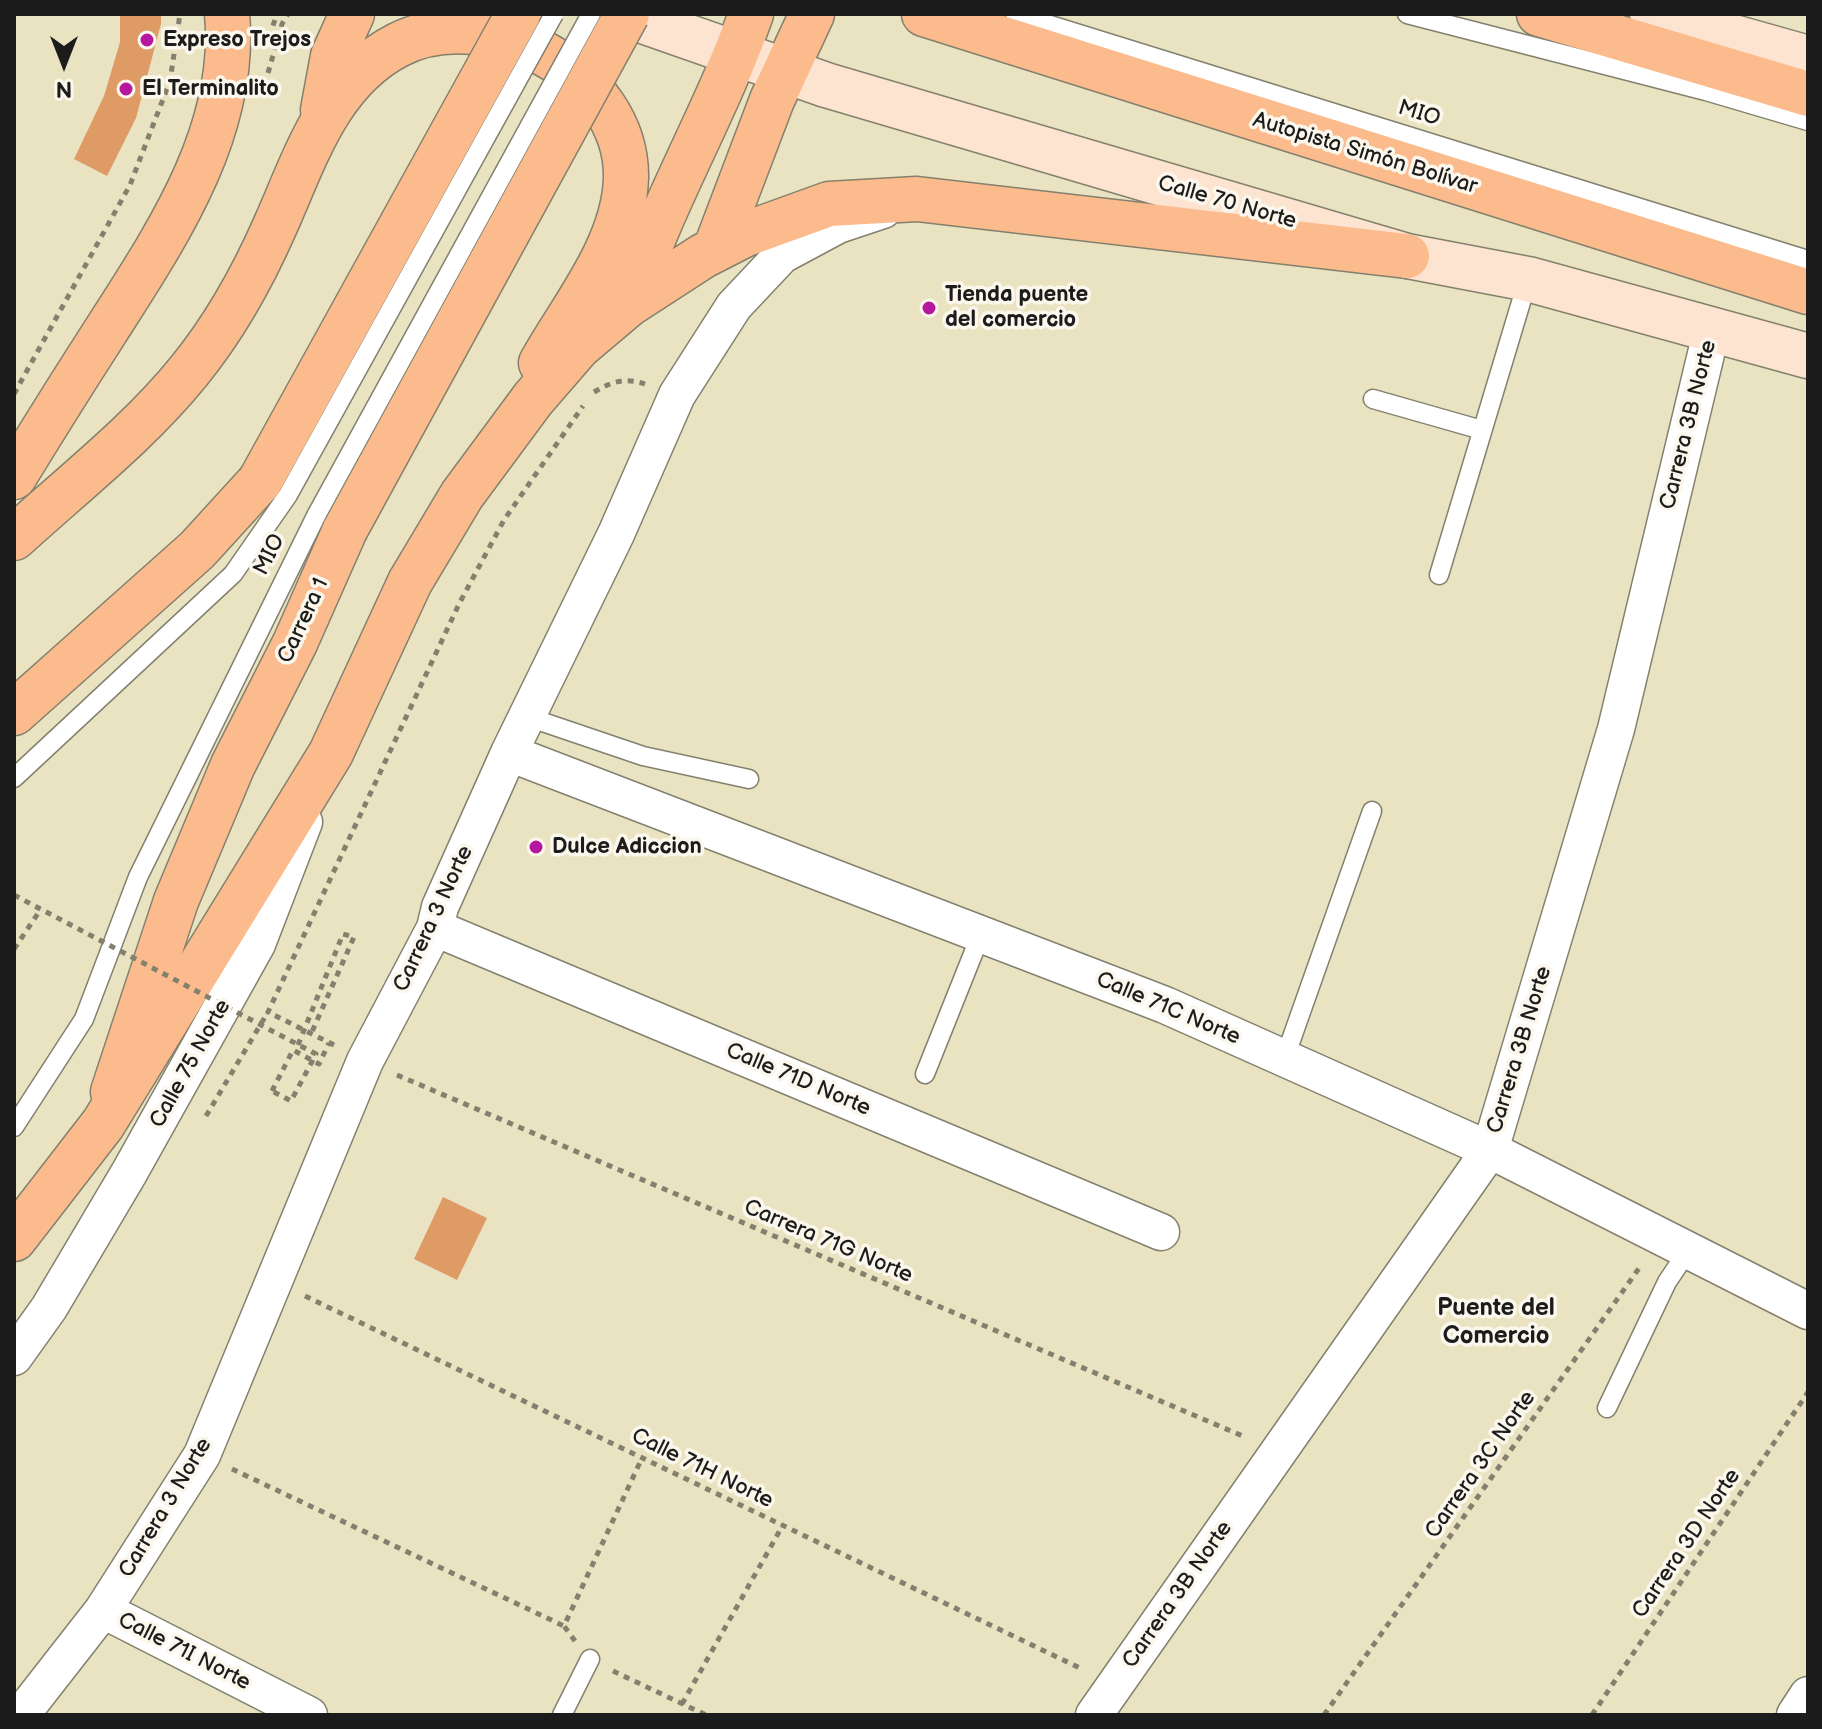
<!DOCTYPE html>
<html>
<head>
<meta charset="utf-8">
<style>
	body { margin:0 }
	#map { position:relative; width:1822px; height:1729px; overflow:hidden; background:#eae3c1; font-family:"Balsamiq Sans",sans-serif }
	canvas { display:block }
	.frame { position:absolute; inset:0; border:16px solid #1c1c1c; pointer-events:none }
	.north { position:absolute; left:24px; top:24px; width:80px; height:80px; -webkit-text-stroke:6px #fbf7ec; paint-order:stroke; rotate:180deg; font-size:22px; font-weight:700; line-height:32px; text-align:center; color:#1c1c1c }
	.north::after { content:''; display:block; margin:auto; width:28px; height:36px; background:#1c1c1c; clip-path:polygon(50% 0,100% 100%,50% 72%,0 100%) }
</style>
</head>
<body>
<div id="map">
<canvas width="1822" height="1729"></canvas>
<div class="frame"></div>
<div class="north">N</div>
</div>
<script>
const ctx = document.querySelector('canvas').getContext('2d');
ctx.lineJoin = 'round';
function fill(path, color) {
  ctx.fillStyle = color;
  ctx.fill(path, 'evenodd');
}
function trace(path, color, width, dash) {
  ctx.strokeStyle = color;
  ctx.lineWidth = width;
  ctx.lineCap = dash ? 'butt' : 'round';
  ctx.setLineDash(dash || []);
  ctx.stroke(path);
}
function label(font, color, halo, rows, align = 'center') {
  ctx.font = font + ' "Balsamiq Sans",sans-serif';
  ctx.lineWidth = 7;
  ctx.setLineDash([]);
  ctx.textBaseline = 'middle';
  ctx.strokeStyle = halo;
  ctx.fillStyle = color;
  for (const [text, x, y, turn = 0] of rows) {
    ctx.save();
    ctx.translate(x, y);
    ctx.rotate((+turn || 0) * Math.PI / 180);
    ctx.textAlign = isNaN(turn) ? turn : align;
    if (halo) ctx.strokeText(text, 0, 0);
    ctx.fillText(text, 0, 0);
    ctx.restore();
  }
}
fill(new Path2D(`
	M120,14H161V24L136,118L107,176L74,159L104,96L120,42Z
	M443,1197L487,1218L457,1280L414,1259Z`), '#df9b65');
const lane = new Path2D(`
	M1015,14L1808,260
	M1407,14L1706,91L1808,121
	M1373,399L1482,430
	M1439,575L1528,279
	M528,717L643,756L749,779
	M14,778L233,574L288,495
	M1284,1060L1372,811
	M925,1074L981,934
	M14,1127L84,1019L138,877L317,514
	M1607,1408L1667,1282L1689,1249
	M562,1715L590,1659`);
const street = new Path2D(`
	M509,753L1165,1005L1490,1150L1808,1311
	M435,928L1161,1232
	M14,1357L49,1308L129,1173L257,944L304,822
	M103,1610L309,1715
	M21,1715L103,1610L202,1455L365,1061L435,928L440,907L509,753L616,534L677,395L734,306L782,255L838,225L883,210
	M1094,1715L1490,1150L1616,729L1712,329
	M1795,1715L1808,1695`);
const secondary = new Path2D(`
	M623,14L826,85L1407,256L1528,279L1808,356
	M1652,14L1808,58`);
const primary = new Path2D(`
	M14,713L197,550L260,481
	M113,1092L176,901L233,765L295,643L345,530`);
const highway = new Path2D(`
	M924,14L1808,292
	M1539,14L1808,94
	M323,110L333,56L352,14
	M715,250L772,100L812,14
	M629,304C661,204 716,113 751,14
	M14,477C44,428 74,380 105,332C165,238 238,132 227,14
	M14,538C73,484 139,433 189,371C224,328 253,276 275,226C305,159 328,81 398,45C487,0 628,72 626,178C624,246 573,306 541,363
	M14,1239L103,1124L331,753L410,582L462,495L533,399L578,347L629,304L703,256L746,234L829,204L917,199L1407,256`);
trace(lane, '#83806e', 21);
trace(street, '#83806e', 39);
trace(secondary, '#83806e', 47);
trace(primary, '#83806e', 47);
trace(highway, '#83806e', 47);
trace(new Path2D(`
	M269,37L277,14
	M268,73L282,24L288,14
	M594,392C611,382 625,377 645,384
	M14,394L130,185L170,81L180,14
	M14,949L41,909
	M334,1045L268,1012L459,604L504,520L583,406
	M397,1075L1245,1437
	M272,1091L293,1050L319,1064L329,1043
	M206,1116L268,1012
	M305,1296L1082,1669
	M232,1469L564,1626
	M575,1641L564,1626L642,1458
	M613,1671L706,1715
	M682,1704L783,1525
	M1324,1715L1642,1264
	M1592,1715L1808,1392`), '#83806e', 5, [6, 6]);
trace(lane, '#fff', 18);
trace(street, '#fff', 36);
trace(secondary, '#fde4d1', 44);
trace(primary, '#fbbb8c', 44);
trace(highway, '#fbbb8c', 44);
const laneBridge = new Path2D(`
	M288,495L554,14
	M317,514L591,14`);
const primaryBridge = new Path2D(`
	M260,481L518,14
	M345,530L627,14`);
trace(laneBridge, '#83806e', 21, []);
trace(primaryBridge, '#83806e', 47, []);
trace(new Path2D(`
	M14,895L316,1054L291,1101L272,1091
	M298,1045L343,934L354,937L311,1034`), '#83806e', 5, [6, 6]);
trace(laneBridge, '#fff', 18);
trace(primaryBridge, '#fbbb8c', 44);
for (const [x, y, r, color] of [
	[147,40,8,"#b5179e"],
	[126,89,8,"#b5179e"],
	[929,308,8,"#b5179e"],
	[536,847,8,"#b5179e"]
]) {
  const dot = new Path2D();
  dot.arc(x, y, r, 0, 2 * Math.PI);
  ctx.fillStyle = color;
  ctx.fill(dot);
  trace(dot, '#fbf7ec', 3);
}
label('bold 22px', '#1c1c1c', '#fbf7ec', [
	["Expreso Trejos",163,40],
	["El Terminalito",142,89],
	["Tienda puente",945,295],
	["del comercio",945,320],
	["Dulce Adiccion",552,847]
], 'left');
label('22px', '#1c1c1c', '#fbf7ec', [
	["MIO",1419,114,17],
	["Autopista Simón Bolívar",1365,154,17],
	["Calle 70 Norte",1227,203,16],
	["Carrera 3B Norte",1689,425,-76],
	["MIO",270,555,-64],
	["Carrera 1",304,621,-65],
	["Carrera 3 Norte",434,919,-65],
	["Calle 71C Norte",1168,1009,23],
	["Carrera 3B Norte",1520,1050,-73],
	["Calle 75 Norte",191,1064,-61],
	["Calle 71D Norte",798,1080,23],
	["Carrera 71G Norte",828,1242,23],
	["Carrera 3C Norte",1481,1465,-55],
	["Calle 71H Norte",702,1469,26],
	["Carrera 3 Norte",166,1508,-59],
	["Carrera 3D Norte",1687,1544,-56],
	["Carrera 3B Norte",1178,1595,-55],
	["Calle 71I Norte",184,1652,27]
]);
label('bold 24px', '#1c1c1c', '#fbf7ec', [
	["Puente del",1496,1309],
	["Comercio",1496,1337]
]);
</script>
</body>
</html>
